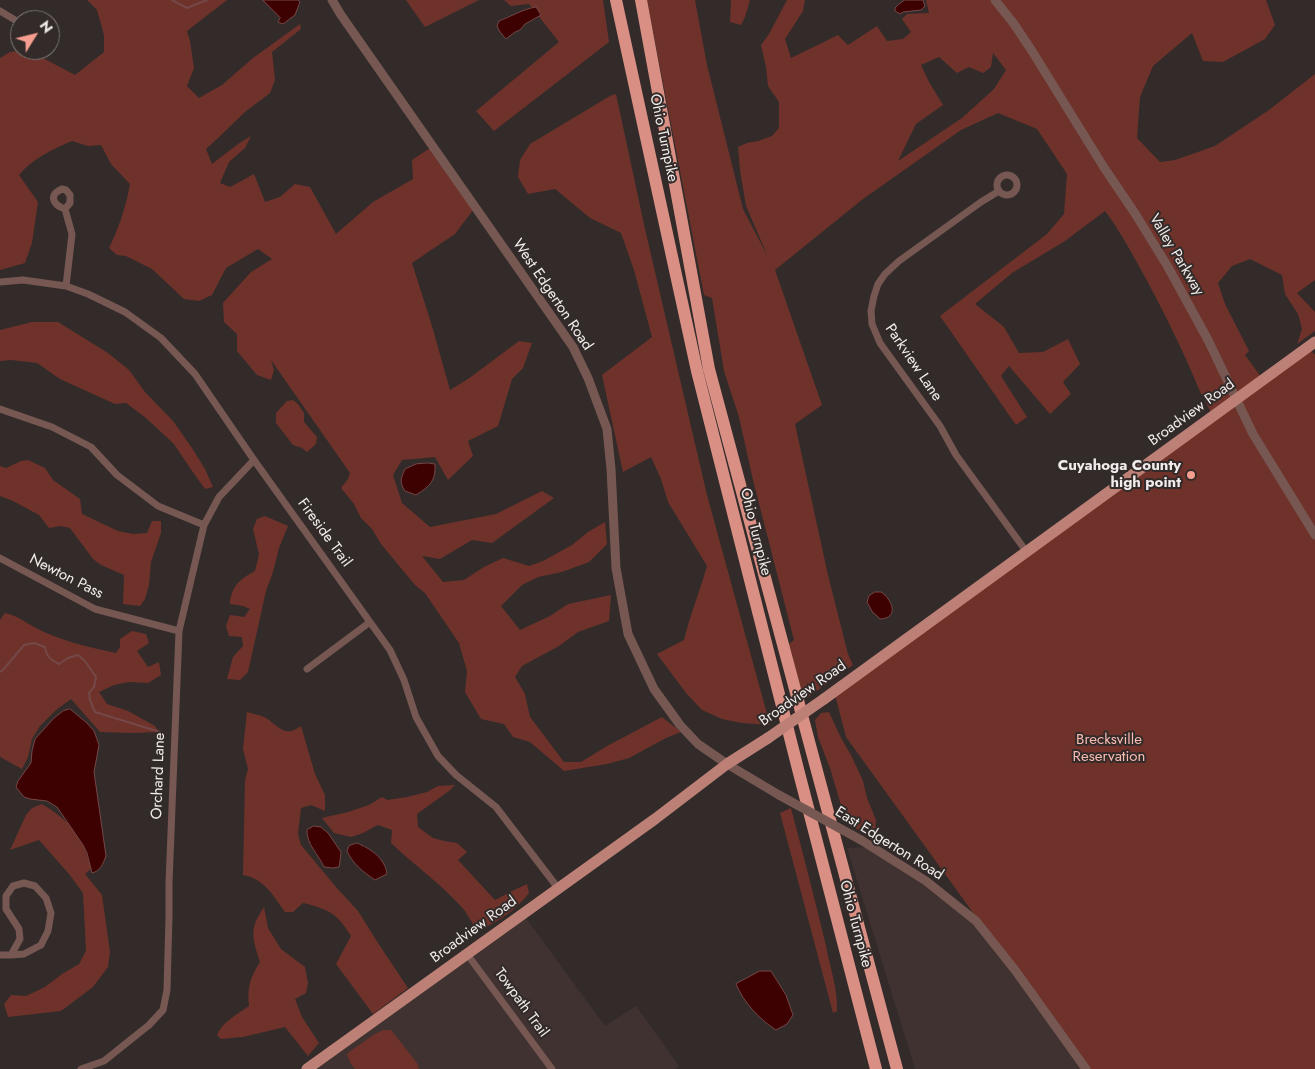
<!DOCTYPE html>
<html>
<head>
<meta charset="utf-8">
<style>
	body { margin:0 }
	#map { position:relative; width:1315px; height:1069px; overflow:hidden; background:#322b29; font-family:Jost,sans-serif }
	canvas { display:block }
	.north { position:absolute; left:10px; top:10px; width:50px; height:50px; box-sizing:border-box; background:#322b29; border:1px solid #7f7977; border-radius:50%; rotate:54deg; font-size:14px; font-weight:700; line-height:20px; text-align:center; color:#f2edec }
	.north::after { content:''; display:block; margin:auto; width:18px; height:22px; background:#f59d8f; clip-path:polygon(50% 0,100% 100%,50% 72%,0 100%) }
</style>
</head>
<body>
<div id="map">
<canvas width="1315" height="1069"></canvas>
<div class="north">N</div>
</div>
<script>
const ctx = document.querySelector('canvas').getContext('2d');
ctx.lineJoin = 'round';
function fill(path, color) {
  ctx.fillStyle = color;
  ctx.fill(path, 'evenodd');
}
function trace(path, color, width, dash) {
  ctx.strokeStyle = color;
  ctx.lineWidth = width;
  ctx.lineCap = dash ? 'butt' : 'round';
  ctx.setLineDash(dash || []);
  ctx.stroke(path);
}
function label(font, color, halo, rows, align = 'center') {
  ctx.font = font + ' Jost,sans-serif';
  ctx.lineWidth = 4;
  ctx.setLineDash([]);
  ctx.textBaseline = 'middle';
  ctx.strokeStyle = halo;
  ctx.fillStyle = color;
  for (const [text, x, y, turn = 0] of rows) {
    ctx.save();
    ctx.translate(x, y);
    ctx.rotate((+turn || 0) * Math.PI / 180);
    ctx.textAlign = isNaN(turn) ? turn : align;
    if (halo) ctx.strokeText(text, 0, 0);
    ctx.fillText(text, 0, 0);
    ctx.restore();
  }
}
fill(new Path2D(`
	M866,847L945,898L977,927L995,947L1083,1069H915L847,848Z
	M526,918L605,1026L636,1006L679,1066L675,1069H316Z`), '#403230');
fill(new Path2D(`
	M87,0H227L187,31L190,41L194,68L187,86L199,98L222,85L253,58L300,24L301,29L272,52L275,80L270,93L245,112L217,139L206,149L212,164L238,144L251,136L245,148L229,162L220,183L230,187L254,174L265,202L280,197L295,184L310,187L336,234L373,202L413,179L412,160L430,148L473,210L455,234L412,263L432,326L450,390L468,379L519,341L532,343L523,368L512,379L498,426L468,441L473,456L448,480L435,457L402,460L393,475L402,503L430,527L496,514L542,491L554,498L492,543L472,540L440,559L422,556L443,582L464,580L484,567L503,558L529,566L543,561L572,545L588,532L605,522L607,544L589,562L562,572L538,577L522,585L501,606L520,630L550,616L568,604L611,595L609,621L578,632L559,646L522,666L515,677L525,694L530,717L564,762H581L607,746L662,717L681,732L666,738L629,758L607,764L564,771L530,742L513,737L504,724L481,719L465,692L467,671L459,643L425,593L415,585L381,544L372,529L361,518L354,504L341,488L348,479L350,473L271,360L274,370L271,380L257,375L237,351V334L224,322L223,303L251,272L272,259L258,249L226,268L212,295L199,301L184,299L152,269L126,256L117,255L109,248C119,227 126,207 130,184L111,164L101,145L88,146L72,141C53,149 32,159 19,175L38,202L32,243L25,263L0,270V58L10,52L28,50L75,75L104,52V35L97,10Z
	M406,0H479L425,27Z
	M504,0H603L609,42L494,131L476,111L559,42L529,4L511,6Z
	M647,0H695L707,65L743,209L768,257L746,206L740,170L738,147L747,143L758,141L772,136L779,128V102L768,86L766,67L761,45L769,34L787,0H805L803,11L785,39L791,58L838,35L848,45L877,26L887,41L903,39L911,32L902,19L907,14L929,13L926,0H1266L1275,25L1265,39L1223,62L1203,61L1192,33L1153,66L1140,97L1137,138L1160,162L1175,160L1215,146L1269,110L1315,74V280L1297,293L1315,312V331L1297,344L1302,329L1298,314L1285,294L1282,275L1250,259L1232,266L1218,283L1225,304L1249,351L1245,355L1264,381L1309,348L1314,354H1315V1069H1086L846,737L834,691L1213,417L1202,394H1201C1183,350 1162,308 1139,266C1129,248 1118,228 1105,211L1065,241L1012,273L975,304L1004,327L1019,353L1043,352L1068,339L1080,364L1063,382L1071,394L1050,414L1009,366L1001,376L1027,417L1016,425L940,316L1047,234L1064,214L1067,174L1037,129L998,113L961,130L863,199L775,270L822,405L795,424L828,575L848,654L853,665L804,700L789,644L794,640L753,480L739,417L724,371L712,298L704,295ZM993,53L1006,70L994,89L962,118L898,161L916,124L943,105L929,82L921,65L939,57L957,73L969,67L983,73L991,67Z
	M731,0H750L745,17L741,25L730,22Z
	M616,94L645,229L707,495L770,725L742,723L722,719L702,710L686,693L657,654L684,640C690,615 700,591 707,566L668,502L661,479L651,457L623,472L602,375L652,337L634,270L621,233L590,218L555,189L528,194L518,177L520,160L530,144L610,96Z
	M32,322H58L108,353L129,370L145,392L173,421L192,448L205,469L213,487L205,489L190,468L174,444L146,418L126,403L115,404L60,379L37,363L11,360L0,361V330Z
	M293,400L298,404L304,413V422L317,437L316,444L307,452L302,448L293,445L276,423V413L287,401Z
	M28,460L45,468L53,480L80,499L82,514L118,531L133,534L147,533L152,521H161V533L151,562L149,585L145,599L140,606L123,604L124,575L101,565L93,559L70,528L61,526L49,528L39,515L13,501L0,496V466L6,468L21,461Z
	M265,516L288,526L279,548L273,572L266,591L248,672L240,680L227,679L233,657L243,646L242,637L229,636L226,626L230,615L244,617L250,609L243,606L230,604C231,586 240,579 255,571L259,554L253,529L257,519Z
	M5,613C20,616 30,626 44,632C66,642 92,648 116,653L120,647V639L132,631L146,634L149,643L137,651L148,667L159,662L161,675L148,683L129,682L114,685L99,692L107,704L128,711L155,726L159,732L133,733L100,732L71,699L56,710L40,726L32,739L28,757L22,769L2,758L0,756V620Z
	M247,712C253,714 261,715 266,718C280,727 284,738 301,726L315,774L325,795V811L311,805L301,808L298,834L301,845L336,887L358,911L378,943L408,988L373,1014L336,964L351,936C337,913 328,909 303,903L293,912H285C274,896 263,878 243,875L245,780L248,769L243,749Z
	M829,712L841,738L851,755L863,781L867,798L876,820L875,831C864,832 854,830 846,822L830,768L818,737L815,720L821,713Z
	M455,785L449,791L417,814L418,827L433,838L444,841L457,843L467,852L458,860L495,900L514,890L527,884L529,893C516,910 497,923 477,931C473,924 469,917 465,911C443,885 415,866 391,843L392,830L378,825L363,833L351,837L334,833L322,818L348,812L369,805L382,797L387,800L407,797L427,792L438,786Z
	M42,804C70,821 83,836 91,869L85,874L102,895L110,952L108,967L93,987L61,1011L8,1017L4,1004L11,995L26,996L45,987L62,974L79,964L86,951L83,893L69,874L39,840L10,850L26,815L32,808Z
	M791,808C803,854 815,900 826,946C830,968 838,989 837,1011L833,1013L780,813Z
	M264,907L268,928L281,949L305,967L308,983L306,993L295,999L302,1017L319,1043L308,1056L285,1027L243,1037L221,1039L217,1035C222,1022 238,1014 249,1006C247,987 250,978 260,962C252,937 249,929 264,907Z
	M383,1030H391L417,1063L419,1069H355L351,1064L347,1055L349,1052L375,1034Z`), '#6f322b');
const water = new Path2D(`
	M263,0H298L300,2L295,15L283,24L278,22L280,18Z
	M905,0H923L925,6L921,10L903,12L900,14L895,11V8L899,4Z
	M536,7L541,15L525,24L520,30L515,32L506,39L500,32L497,26L499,21C512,16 523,9 536,7Z
	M428,463L435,464C436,481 430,486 416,495L405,491C399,482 401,478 405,469L416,464Z
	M875,592H881C892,599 900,618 880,619L875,614L873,613L867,602L869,596Z
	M70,709L87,723L94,731L99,745L94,772L106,856C103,864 100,871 92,873L87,853L83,845L57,807L47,801L30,799L24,797L16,787L18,781L31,763L32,751L35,739L54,718L63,711Z
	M314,826L321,827L328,833L341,852L340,861L339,867L333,868L324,867C319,855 306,844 307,830Z
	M357,843C371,849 385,858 387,874L375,880C363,872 353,864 347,851L349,846Z
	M760,971H771L786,995L793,1015L787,1024L776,1030C759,1019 744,1003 736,984Z`);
fill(water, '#3e0101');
trace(water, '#744848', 1);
trace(new Path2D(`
	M172,0L187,8L207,0
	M0,672L3,670L24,645L34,643L45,647C46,656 51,660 59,664L68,658L78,655L85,661L96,677L94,687L89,693L90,700L95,712L160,732`), '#744848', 2);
trace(new Path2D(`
	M0,11L20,23
	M50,26L54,32L53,38L50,41
	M997 185a10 10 0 1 1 20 0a10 10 0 1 1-20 0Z
	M999,191L981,202L899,261L885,274L878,284L874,296L871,311L872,324L880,343L940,426L956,455L1026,551
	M65,209C53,205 48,195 62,189L66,190L70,195V203L65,209L72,234L66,286
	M0,282L23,280L66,286L88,294L125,312L161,338L195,374L254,460L390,650L404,680L416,717L438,756L456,775L496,807L558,888
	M0,409L52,427L91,447L117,475L158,506L204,525
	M0,558L95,609L179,631
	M307,669L370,622
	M24,883L35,886L46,898L51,913L48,931L41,945L24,954L11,955L20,939L19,929L6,909V896L13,886Z
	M467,954L552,1069
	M0,955H11
	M81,1069L104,1061L149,1025L163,1010L167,990L169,918V883L179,631L204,525L219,497L254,460`), '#765752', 7);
trace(new Path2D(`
	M332,0L341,15L573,347L588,378L607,429L611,469L616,568L628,634L654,689L680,725L698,744L727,764L779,795
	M995,0L1014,24L1032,51L1103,166L1136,215L1168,267L1208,340L1253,434L1315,535
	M861,840L926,881L976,921L1015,970L1086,1069`), '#765752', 9);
trace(new Path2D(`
	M824,699L1315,342
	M307,1069L655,819L727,764L768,738`), '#bd8076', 11);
trace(new Path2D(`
	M616,0L697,371L799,773L876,1069
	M641,0L709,369L897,1069`), '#d98f84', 12);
trace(new Path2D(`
	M779,795L861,840`), '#765752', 9);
trace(new Path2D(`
	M768,738L824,699`), '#bd8076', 11);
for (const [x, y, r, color] of [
	[1191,475,5,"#f59d8f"]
]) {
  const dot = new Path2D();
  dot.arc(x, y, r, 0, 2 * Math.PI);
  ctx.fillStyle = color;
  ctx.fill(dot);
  trace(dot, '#322b29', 2);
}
label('15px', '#f2edec', '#322b29', [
	["Ohio Turnpike",663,138,78],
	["Valley Parkway",1176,255,59],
	["West Edgerton Road",552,295,56],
	["Parkview Lane",913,363,56],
	["Broadview Road",1192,413,-36],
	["Ohio Turnpike",755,532,76],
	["Fireside Trail",324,533,54],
	["Newton Pass",66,577,27],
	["Broadview Road",803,694,-35],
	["Orchard Lane",159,776,-88],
	["East Edgerton Road",889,844,32],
	["Ohio Turnpike",855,924,75],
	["Broadview Road",474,930,-36],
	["Towpath Trail",521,1003,54]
]);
label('bold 15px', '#f2edec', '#322b29', [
	["Cuyahoga County",1181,466],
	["high point",1181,483]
], 'right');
label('15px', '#f9bbb1', '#322b29', [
	["Brecksville",1109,740],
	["Reservation",1109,757]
]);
</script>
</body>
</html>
